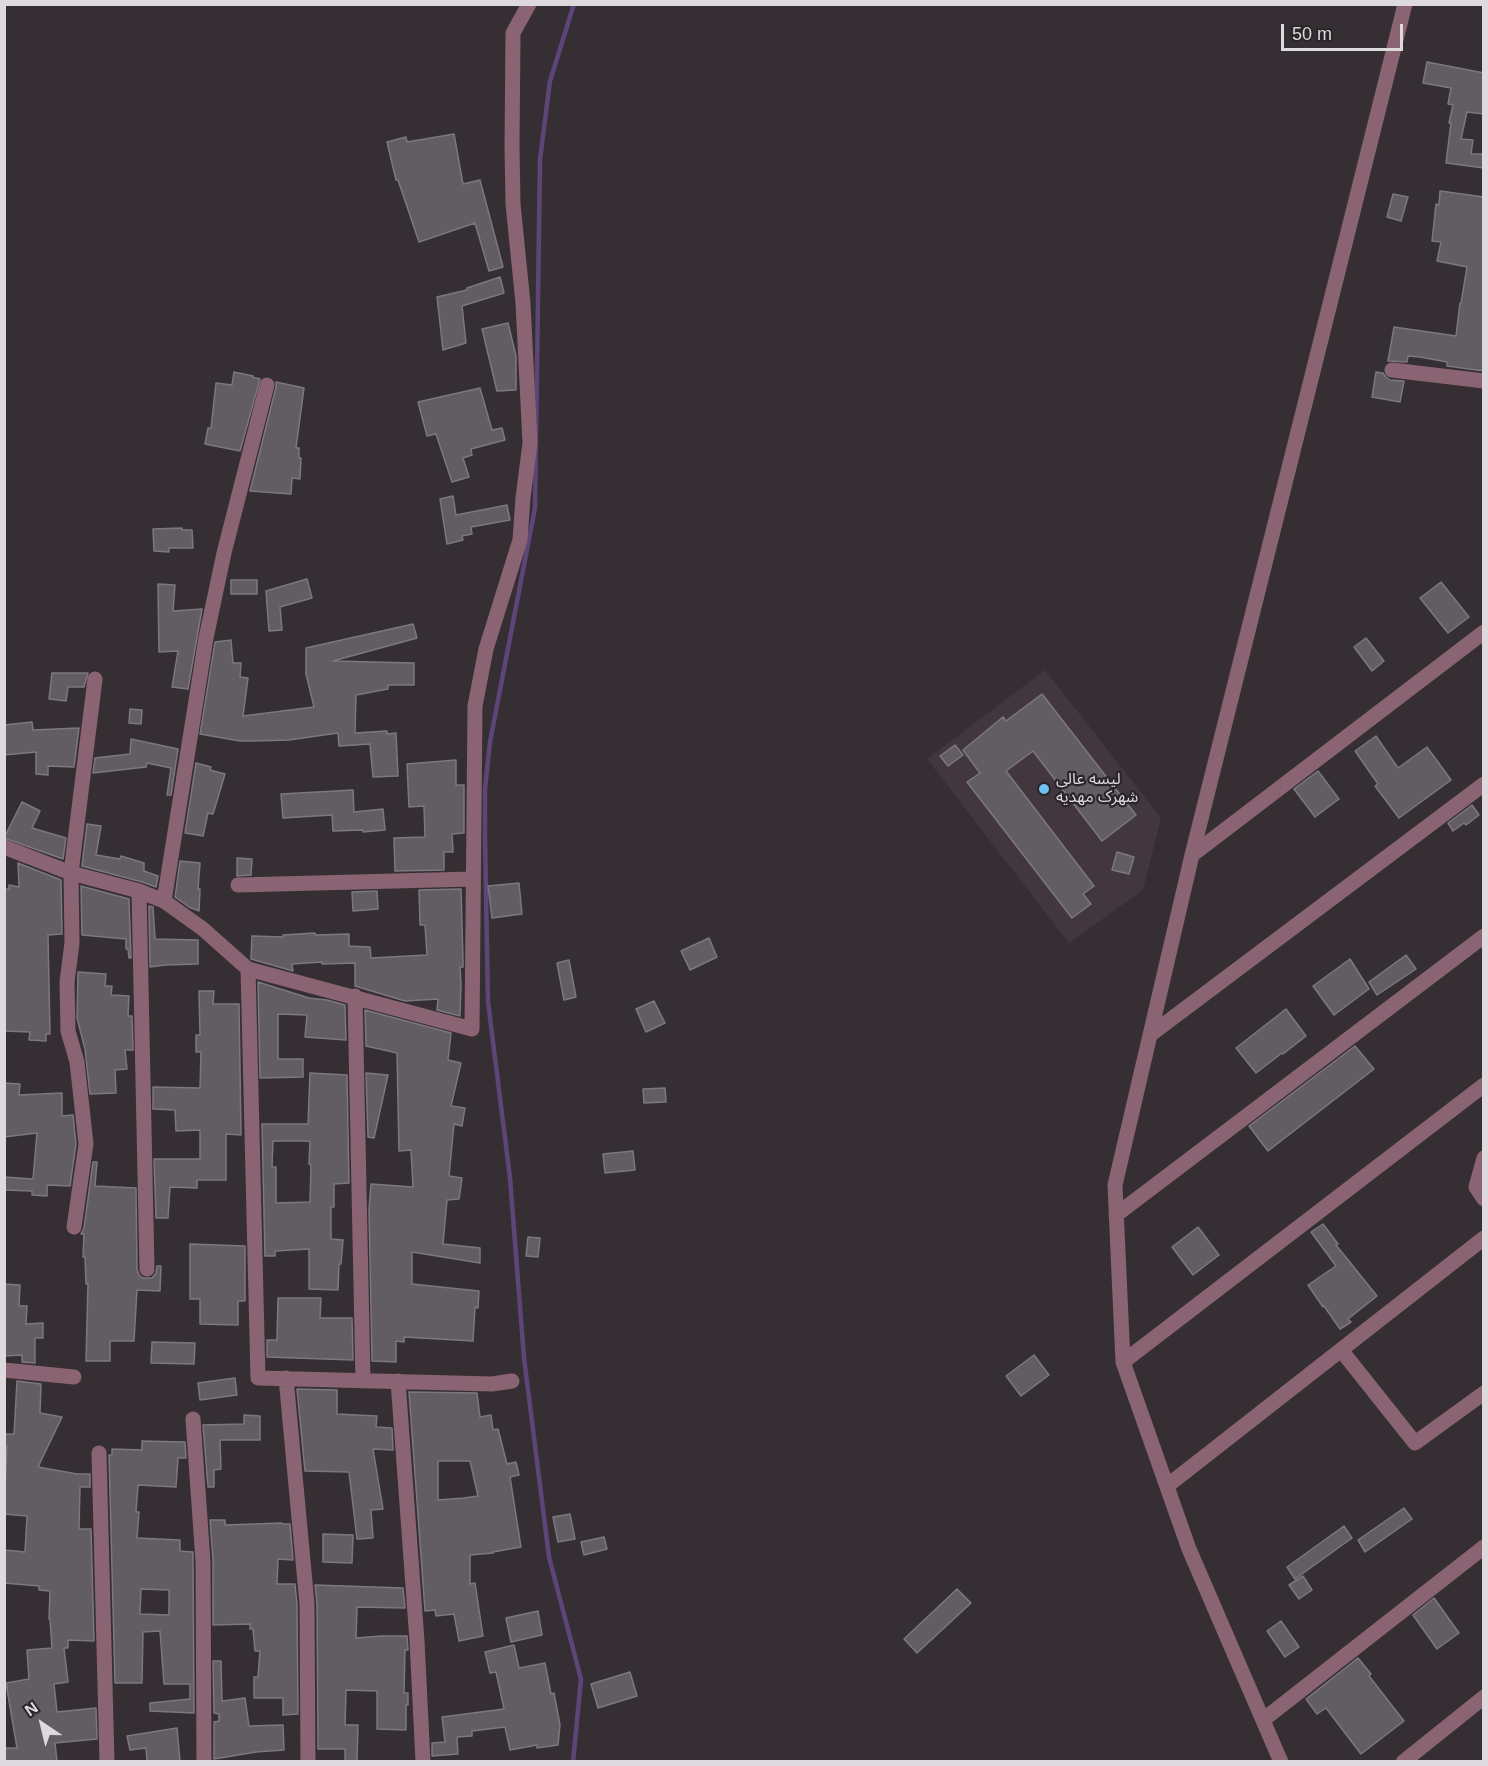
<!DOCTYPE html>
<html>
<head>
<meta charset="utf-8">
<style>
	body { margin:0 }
	#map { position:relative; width:1488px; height:1766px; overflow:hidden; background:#352f33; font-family:Arial,sans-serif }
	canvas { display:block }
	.frame { position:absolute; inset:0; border:6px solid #ddd9dc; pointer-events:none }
	.north { position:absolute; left:12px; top:1694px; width:60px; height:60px; -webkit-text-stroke:4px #2b2529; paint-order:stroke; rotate:325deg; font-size:16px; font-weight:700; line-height:24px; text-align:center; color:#ddd9dc }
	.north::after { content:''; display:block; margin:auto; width:21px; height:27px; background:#ddd9dc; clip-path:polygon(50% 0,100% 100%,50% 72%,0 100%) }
	.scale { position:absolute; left:1281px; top:24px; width:122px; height:27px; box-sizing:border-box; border:3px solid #ddd9dc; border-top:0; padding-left:8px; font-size:18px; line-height:21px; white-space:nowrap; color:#ddd9dc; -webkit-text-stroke:4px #2b2529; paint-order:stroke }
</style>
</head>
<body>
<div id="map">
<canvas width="1488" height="1766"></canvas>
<div class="frame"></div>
<div class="north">N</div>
<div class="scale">50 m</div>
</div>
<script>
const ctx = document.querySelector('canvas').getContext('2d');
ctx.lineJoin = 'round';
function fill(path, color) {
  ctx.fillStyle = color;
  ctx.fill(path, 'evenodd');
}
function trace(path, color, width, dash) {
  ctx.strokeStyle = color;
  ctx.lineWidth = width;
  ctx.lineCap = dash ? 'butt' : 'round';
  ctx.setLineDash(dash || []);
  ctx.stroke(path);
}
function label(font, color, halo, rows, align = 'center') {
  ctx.font = font + ' Arial,"Noto Sans Arabic",sans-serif';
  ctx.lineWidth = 4.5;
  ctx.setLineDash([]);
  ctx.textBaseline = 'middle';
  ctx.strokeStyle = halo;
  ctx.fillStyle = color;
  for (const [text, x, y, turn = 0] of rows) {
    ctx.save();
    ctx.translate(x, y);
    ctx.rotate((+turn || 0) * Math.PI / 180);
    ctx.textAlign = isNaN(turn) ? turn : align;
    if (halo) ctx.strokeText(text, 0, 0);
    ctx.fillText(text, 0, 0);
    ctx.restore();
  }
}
fill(new Path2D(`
	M1045,670L1161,818L1143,890L1069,943L927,759Z`), '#42373f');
trace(new Path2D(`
	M573,1762L581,1679L549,1557L524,1358L510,1178L488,1002L485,838V789L490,742L535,508L540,159L550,81L574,4`), '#5d4579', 4.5);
const building = new Path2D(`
	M1427,62L1484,73V114L1467,112L1461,139L1473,140L1471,154H1484V168L1446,163L1451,123H1449L1453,105L1448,104L1451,88L1423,83Z
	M454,134L463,184L480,180L503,267L489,271L475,223L419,242L398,180H396L387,142L406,137L407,142Z
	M1440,191L1484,197V371L1447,366V362L1420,357L1408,356L1407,362L1388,361L1394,327L1456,336L1460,303H1461L1467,267L1437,261L1441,242L1432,241L1436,204L1439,205Z
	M1393,194L1408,197L1401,221L1387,217Z
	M500,277L504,293L462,306L466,343L443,350L437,297L467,290V288Z
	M508,323L516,356V390L497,391L482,329Z
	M234,372L253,376L252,377L260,379L240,451L205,444L208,428H211L216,383L232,385Z
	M1376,372L1383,373L1386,377L1390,380L1404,381L1400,402L1372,397Z
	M276,382L304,388L296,448H299V458H301L300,479L292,478L291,494L250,491L276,387Z
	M480,388L492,430L502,428L505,440L471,449L472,455L463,458L469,477L452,482L436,434L427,436L418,402Z
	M453,496L456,515L507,505L510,520L471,527L472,534L462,536L463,540L447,544L440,499Z
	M182,528V530H192L193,548H169V552L154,551L153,529Z
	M307,579L312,598L280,607L282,630L269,631L266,591Z
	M231,580H257V594H231Z
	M1441,582L1469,617L1448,633L1420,598Z
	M158,584L175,585L173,611L202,609L188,689L172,687L178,651L159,652Z
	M413,624L417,638L333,661L414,663V685H388V689L356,695L355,733L387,731V734L396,733L398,776L373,777L370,744L339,746L338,733L289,740L253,741H240L200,734L215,642L231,640L233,663H241L240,677L248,678L243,716L314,707L306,674V648Z
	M1366,638L1384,661L1372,671L1354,647Z
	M52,673H88L84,687H68L66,701L49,699Z
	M1042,694L1136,815L1102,841L1033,751L1006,771L1094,886L1083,894L1091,904L1072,918L967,782L980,773L963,750L1003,717L1006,721Z
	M130,709L142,710L141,724L129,723Z
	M32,722L33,730L79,728L74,767L48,766V775L36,774V752L4,755V725Z
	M1376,736L1398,768L1427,747L1451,780L1399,818L1375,786L1378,784L1355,751Z
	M131,739L178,749L171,795H167L171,768L147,763L146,767L93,773L95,758L130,754Z
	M955,745L963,755L948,766L940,756Z
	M456,760V785H464V833L452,834L453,852H444V870L395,871L394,838L425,837L424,806L409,807L407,764Z
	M196,763L211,767L210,770L225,774L213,814L208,813L203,836L185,833Z
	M1318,771L1339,799L1315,817L1294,789Z
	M353,790L354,812L383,809L385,830L363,832V830L333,831L332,815L283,818L281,794Z
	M22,802L40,811L32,828L66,838L63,859L4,838Z
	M1472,805L1479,815L1466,825L1464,823L1453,831L1448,823Z
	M87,824L101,826L96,855L120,859L121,856L144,863V871L158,876L156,887L142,882L82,866Z
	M1117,852L1134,857L1129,874L1112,870Z
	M237,858L252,859L251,875L237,876Z
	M180,861L200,863L198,889H200L199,911L189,907L175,897Z
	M18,863L61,880L62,934L48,935L50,1034H46V1041L29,1040L30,1032L4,1031V888L9,890V885L19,887Z
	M519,883L522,914L492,918L488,886Z
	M81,886L129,899L131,958H129L128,949H126V939L82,935Z
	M461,889L463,961V967H460L461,985L460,1016L437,1010L438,999L405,1001L355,986V963L322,964V962L292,964L293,971L251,959L252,936L283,937V935L315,933V935L349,934V946L370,947L371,958L427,955L425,925H420L419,890Z
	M377,891L378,909L353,911L352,892Z
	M149,906L153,907L155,939L198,940V964L165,965L150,967Z
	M709,938L717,957L690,970L681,951Z
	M1406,955L1416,969L1377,995L1369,982Z
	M1350,959L1369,989L1334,1015L1313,986Z
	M569,960L576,997L564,1000L557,963Z
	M78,972L106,974L105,986H112L111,995L129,996L128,1016H132L133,1050H125L127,1069L115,1070L116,1093L90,1094L85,1049L77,1018Z
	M258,982L309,998L327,1000L345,1005L346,1040L305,1037L307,1015L278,1014V1059H303V1077L260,1078Z
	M199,991H214L213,1004H239L241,1135L226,1134V1180H197V1188L170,1187L168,1218H156L154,1159H200V1130L176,1131L175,1110L153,1109V1087L200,1088L201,1052H196V1035H200Z
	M654,1001L665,1023L646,1032L636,1009Z
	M1286,1009L1306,1036L1283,1054L1282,1053L1256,1073L1236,1048Z
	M365,1010L451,1033L448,1060L461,1063L451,1106L465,1108L462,1126L454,1124L449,1176L462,1178L459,1199L447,1200L443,1244L480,1248V1263L412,1252V1284L479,1291L478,1308L475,1307L473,1341L404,1337V1342L396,1341V1362L372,1361L369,1209L371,1184L413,1187L411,1150L399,1151L397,1053L366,1046Z
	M1355,1046L1374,1069L1268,1151L1249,1126Z
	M310,1073L347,1075L349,1183L334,1184V1207H331V1239L343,1240L341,1264H339L338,1290L309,1289V1249L275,1251V1256H265L262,1124H308ZM273,1141H308L310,1142L309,1164L311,1165L310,1202L276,1203V1167H272Z
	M366,1073L388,1075L374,1138L368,1137Z
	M4,1083L20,1084L19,1095L62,1093V1116L73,1115L76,1144L70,1186L47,1185V1196L32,1195V1191L4,1190V1177L33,1179L37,1133L4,1137Z
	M665,1088L666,1102L644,1103L643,1089Z
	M633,1151L635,1170L605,1173L603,1154Z
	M93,1162H97L95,1186L136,1188L137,1269L139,1275L143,1278H152L156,1273L157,1266H161L160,1291L137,1290L134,1341H110V1361H86L88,1283L86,1284L85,1257H83L84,1234H81L84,1228Z
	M1323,1224L1338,1244L1336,1245L1377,1296L1348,1319L1351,1322L1340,1329L1324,1306L1323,1307L1308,1285L1336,1266L1311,1232Z
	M1198,1227L1219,1255L1193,1275L1172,1247Z
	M528,1237L540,1238L538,1257L526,1256Z
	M190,1244L245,1246V1301H238V1325L200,1324V1299H190Z
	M4,1284L20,1285L19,1306H27L26,1324L43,1323V1338H35V1363L22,1362V1355L4,1356Z
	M278,1298H321L320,1318H352L353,1360L267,1357V1340H277Z
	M152,1342L195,1343L194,1364L151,1363Z
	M1034,1355L1049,1375L1021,1396L1006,1376Z
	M235,1378L237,1395L200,1400L198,1383Z
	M17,1381L41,1384L40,1413L62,1417L38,1467L77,1474H90V1487H80L79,1529H91L94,1641L68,1640V1648H64L68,1682L54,1684L57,1712L96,1708L97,1739L55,1743L57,1761H4V1748H17L6,1683L29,1679L27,1650L52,1648L50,1619H49L50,1591L39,1590V1586L4,1583V1550L25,1552L27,1516L4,1514L7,1446H4V1434H14Z
	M297,1389L337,1390V1414L377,1416L376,1427L392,1428L393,1450L373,1449L383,1509L371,1510L373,1538L357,1539L349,1472L305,1471Z
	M409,1392L477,1393L480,1417L491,1415L493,1430L498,1429L507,1464L516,1462L519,1475L510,1477L521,1547L493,1552V1553L470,1555V1584L475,1583L483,1636L459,1641L454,1614L436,1616L435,1610L425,1611ZM438,1461H470L478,1496L464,1498L438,1500Z
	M244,1415L260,1416V1440H220L221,1469L214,1470V1487H208L203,1425L244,1424Z
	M142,1441L185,1442L186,1458H178L176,1487L138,1485L136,1512H139L137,1538L180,1540V1551L193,1552L194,1713L150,1711V1703L190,1699V1684H164L160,1631L143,1632L142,1683H115L109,1455H112V1449L142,1450ZM141,1589L169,1590V1615L140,1614Z
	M1404,1508L1412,1519L1365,1552L1358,1540Z
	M570,1514L575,1539L558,1542L553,1517Z
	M210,1520H225V1525L282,1523V1524H290L293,1560L278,1559L277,1584H295L297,1604L298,1714L283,1715V1698H254V1677H258L260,1651H255L253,1629H250V1624L213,1625V1560Z
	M1344,1526L1352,1538L1295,1579L1287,1567Z
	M323,1534L353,1535L352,1563L323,1562Z
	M604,1537L607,1549L584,1555L581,1542Z
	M1303,1576L1312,1590L1299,1599L1289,1585Z
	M315,1585L403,1588L405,1608L357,1607L356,1638L381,1636H407L408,1650H405L404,1693H408V1705H406V1730L377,1729V1691L346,1690L345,1725H358L357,1761H345V1749H318L317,1604Z
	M957,1589L971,1603L917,1653L904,1639Z
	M1434,1598L1459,1633L1437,1649L1413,1615Z
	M538,1611L542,1635L511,1642L506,1618Z
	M1281,1621L1299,1647L1285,1657L1267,1631Z
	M514,1645L519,1668L545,1663L551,1694L554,1693L560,1725L558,1745L537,1748V1745L510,1750L505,1727L472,1731V1736L457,1737L458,1754L432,1756V1743L445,1742L442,1717L504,1709L496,1672L490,1673L485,1652Z
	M1358,1658L1371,1674L1369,1676L1404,1721L1361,1754L1326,1708L1317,1714L1306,1699Z
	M213,1661H221L222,1701L245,1698L249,1726L283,1725L284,1750L256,1752L214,1759V1722L219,1721V1714L214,1713Z
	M630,1672L637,1696L598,1708L591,1684Z
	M177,1728L180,1761H147L146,1748L130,1750L127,1736Z`);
fill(building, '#625d63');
trace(building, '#7c787e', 1.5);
trace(new Path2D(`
	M1392,370L1484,381
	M4,847L71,873L139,891L164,901L203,929L248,969L472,1029L475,706L486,649L520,540L523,498L530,443L523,303L513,204L512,146L513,33L529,4
	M1192,855L1484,632
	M238,885L473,879
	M139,891L147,1269
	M164,901L206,638L224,553L267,385
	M248,969L258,1378L492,1384L512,1381
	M355,996L363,1381
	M1150,1035L1484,784
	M1484,1158L1476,1187L1484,1199
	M1116,1215L1484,936
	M74,1227L86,1144L77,1062L68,1031L67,982L72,943L71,873L95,679
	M1341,1350L1415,1443L1484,1393
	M1123,1362L1484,1085
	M4,1370L74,1377
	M286,1378L307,1604L308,1762
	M398,1381L417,1641L423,1762
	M193,1419L203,1561L204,1762
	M99,1453L107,1762
	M1167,1486L1484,1238
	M1263,1720L1484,1547
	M1281,1762L1189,1549L1123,1362L1115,1185L1192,855L1405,4
	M1403,1762L1484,1697`), '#8a6472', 15);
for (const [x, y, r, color] of [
	[1044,789,6,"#6fc2f4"]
]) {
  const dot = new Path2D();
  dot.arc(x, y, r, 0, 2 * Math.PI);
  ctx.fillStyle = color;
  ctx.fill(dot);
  trace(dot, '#2b2529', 2);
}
label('16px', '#ddd9dc', '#2b2529', [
	["لیسه عالی",1056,780],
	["شهرک مهدیه",1056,798]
], 'left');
</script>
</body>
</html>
